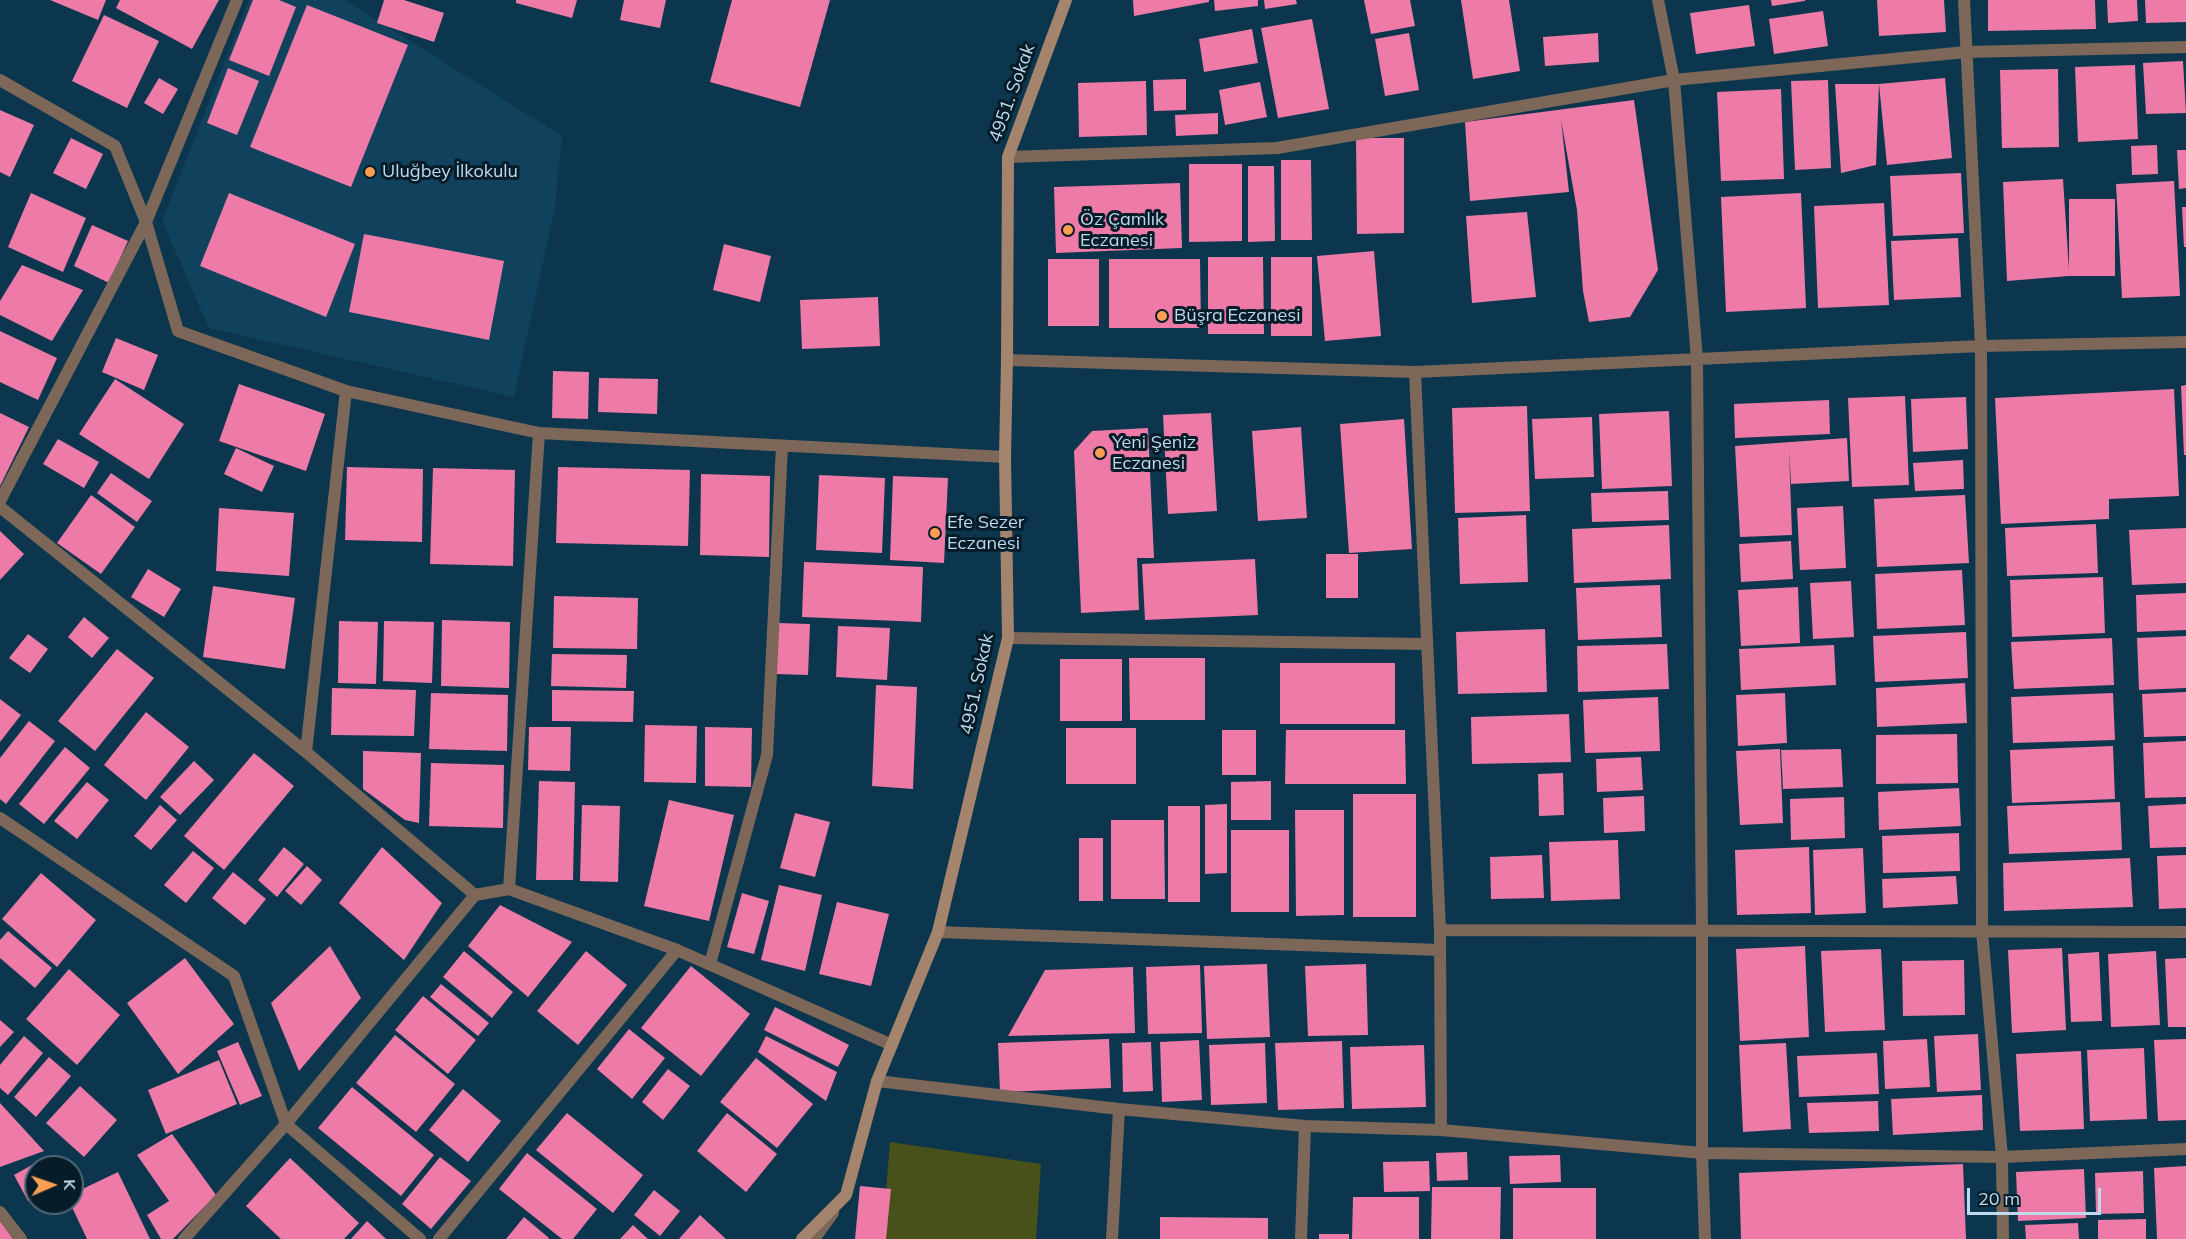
<!DOCTYPE html>
<html>
<head>
<meta charset="utf-8">
<style>
	body { margin:0 }
	#map { position:relative; width:2186px; height:1239px; overflow:hidden; background:#0b364d; font-family:Mulish,sans-serif }
	canvas { display:block }
	.north { position:absolute; left:24px; top:1155px; width:60px; height:60px; box-sizing:border-box; background:#061c29; border:2px solid #506877; border-radius:50%; rotate:88deg; font-size:16px; font-weight:700; line-height:24px; text-align:center; color:#bfdaec }
	.north::after { content:''; display:block; margin:auto; width:21px; height:27px; background:#fc9e52; clip-path:polygon(50% 0,100% 100%,50% 72%,0 100%) }
	.scale { position:absolute; left:1967px; top:1188px; width:134px; height:27px; box-sizing:border-box; border:3px solid #bfdaec; border-top:0; padding-left:8px; font-size:18px; line-height:21px; white-space:nowrap; color:#bfdaec; -webkit-text-stroke:4px #061c29; paint-order:stroke }
</style>
</head>
<body>
<div id="map">
<canvas width="2186" height="1239"></canvas>
<div class="north">K</div>
<div class="scale">20 m</div>
</div>
<script>
const ctx = document.querySelector('canvas').getContext('2d');
ctx.lineJoin = 'round';
function fill(path, color) {
  ctx.fillStyle = color;
  ctx.fill(path, 'evenodd');
}
function trace(path, color, width, dash) {
  ctx.strokeStyle = color;
  ctx.lineWidth = width;
  ctx.lineCap = dash ? 'butt' : 'round';
  ctx.setLineDash(dash || []);
  ctx.stroke(path);
}
function label(font, color, halo, rows, align = 'center') {
  ctx.font = font + ' Mulish,sans-serif';
  ctx.lineWidth = 6;
  ctx.setLineDash([]);
  ctx.textBaseline = 'middle';
  ctx.strokeStyle = halo;
  ctx.fillStyle = color;
  for (const [text, x, y, turn = 0] of rows) {
    ctx.save();
    ctx.translate(x, y);
    ctx.rotate((+turn || 0) * Math.PI / 180);
    ctx.textAlign = isNaN(turn) ? turn : align;
    if (halo) ctx.strokeText(text, 0, 0);
    ctx.fillText(text, 0, 0);
    ctx.restore();
  }
}
fill(new Path2D(`
	M249,0H345L562,136L555,207L514,397L209,328L162,221Z`), '#11425d');
fill(new Path2D(`
	M890,1142L1041,1164L1036,1239H882Z`), '#49511a');
fill(new Path2D(`
	M50,0H106L98,20Z
	M120,0H219L192,49L116,8Z
	M253,0H279L296,7L269,76L229,60Z
	M384,0H404L444,13L434,42L377,23Z
	M516,0H577L572,18L516,3Z
	M624,0H666L660,28L620,20Z
	M732,0H830L800,107L710,82Z
	M1133,0H1209V2L1134,16Z
	M1214,0H1258V6L1215,11Z
	M1264,0H1296L1297,4L1265,9Z
	M1364,0H1410L1415,26L1371,34Z
	M1461,0H1509L1520,71L1473,79Z
	M1771,0H1805V1L1772,6Z
	M1877,0H1944L1946,32L1879,36Z
	M1988,0H2095L2096,29L1988,31Z
	M2107,0H2137L2138,21L2108,23Z
	M2145,0H2186V22L2146,23Z
	M307,5L408,45L351,187L250,147Z
	M1749,5L1755,46L1696,54L1690,13Z
	M1823,11L1828,46L1774,54L1769,19Z
	M104,15L159,41L127,108L72,81Z
	M1312,19L1329,109L1278,118L1261,28Z
	M1252,29L1258,63L1204,72L1199,39Z
	M1409,33L1419,90L1385,96L1375,39Z
	M1598,33L1599,62L1545,66L1543,37Z
	M2183,61L2186,113L2146,114L2143,63Z
	M2135,65L2138,139L2078,142L2075,67Z
	M228,68L259,81L237,135L207,123Z
	M2058,69L2059,147L2002,148L2000,70Z
	M159,78L178,89L163,114L144,103Z
	M1945,78L1952,158L1887,165L1879,84L1876,165L1841,173L1835,84H1879Z
	M1186,79V110L1154,111L1153,80Z
	M1828,80L1831,168L1795,170L1791,81Z
	M1146,81L1147,135L1079,137L1078,83Z
	M1260,82L1267,117L1225,125L1219,90Z
	M1781,89L1784,179L1721,181L1717,92Z
	M1634,100L1658,270L1630,317L1589,322L1583,291L1577,210L1561,120L1569,192L1470,201L1465,122Z
	M0,110L34,125L10,177L0,172Z
	M1218,113V134L1176,136L1175,115Z
	M71,138L103,154L86,189L53,173Z
	M1356,138H1404V233L1357,234Z
	M2157,145L2158,174L2132,175L2131,146Z
	M2177,150H2186V188L2179,189Z
	M1281,160H1311L1312,240H1281Z
	M1189,164H1242V241L1189,242Z
	M1248,166H1274L1275,241L1248,242Z
	M1961,173L1964,233L1893,236L1890,176Z
	M2063,179L2069,270V199H2115V276H2069L2007,281L2003,182Z
	M2174,181L2180,296L2122,298L2116,184Z
	M1180,183L1182,248L1056,253L1054,187Z
	M31,193L86,218L63,272L8,247Z
	M229,193L355,244L326,317L200,266Z
	M1801,193L1806,308L1726,312L1721,197Z
	M1884,203L1889,305L1818,308L1814,206Z
	M2182,207H2186V247H2184Z
	M1527,212L1536,297L1472,303L1466,216Z
	M92,225L128,241L109,283L74,266Z
	M364,234L504,261L489,340L349,312Z
	M1958,238L1961,297L1894,300L1891,241Z
	M724,244L771,256L760,302L713,290Z
	M1374,251L1381,336L1325,341L1317,256Z
	M1208,257H1263L1264,334H1208Z
	M1271,257H1312V336H1271Z
	M1048,259H1099V326H1048Z
	M1109,259H1200L1201,328H1109Z
	M22,265L83,290L52,341L0,315V301Z
	M878,297L880,346L802,349L800,300Z
	M0,331L57,358L38,400L0,382Z
	M116,338L158,355L144,390L102,372Z
	M553,371L589,372L588,419L552,418Z
	M599,378L658,379L657,414L598,412Z
	M115,379L184,424L149,479L79,434Z
	M239,384L325,414L306,471L219,441Z
	M2186,385V455H2184L2181,386Z
	M2174,389L2179,496L2109,499V519L2001,524L1995,398Z
	M1905,396L1909,485L1852,487L1848,398Z
	M1966,397L1968,449L1913,452L1911,399Z
	M1829,400L1830,434L1735,438L1734,404Z
	M1527,406L1530,511L1455,513L1452,408Z
	M1669,411L1672,486L1602,489L1599,414Z
	M0,413L29,427L0,486Z
	M1211,413L1217,511L1168,514L1163,415Z
	M1592,417L1594,477L1535,479L1532,419Z
	M1404,419L1412,549L1349,553L1340,424Z
	M1301,427L1307,518L1258,521L1252,431Z
	M1148,428L1154,558H1137L1139,610L1081,613L1074,451L1092,431Z
	M1847,438L1849,481L1791,484L1789,449L1792,535L1740,537L1735,446Z
	M58,439L99,462L84,488L43,464Z
	M236,448L274,466L262,492L224,474Z
	M1963,460L1964,489L1915,491L1913,463Z
	M347,467L423,469L422,542L345,540Z
	M558,467L690,470L688,546L556,543Z
	M433,468L515,470L513,566L430,564Z
	M111,473L152,501L137,522L97,493Z
	M701,474L770,476L769,557L700,555Z
	M819,475L885,478L882,553L816,550Z
	M893,476L948,478L944,563L890,560Z
	M1668,491L1669,520L1592,522L1591,493Z
	M91,495L135,527L101,574L57,543Z
	M1965,495L1969,563L1877,567L1874,499Z
	M1843,506L1846,568L1800,570L1797,508Z
	M219,508L294,513L289,576L216,571Z
	M1526,515L1528,582L1460,584L1458,518Z
	M2096,524L2098,573L2007,576L2005,528Z
	M1669,525L1671,579L1574,583L1572,529Z
	M2186,528V583L2132,585L2129,530Z
	M0,531L24,554L0,580Z
	M1791,541L1793,579L1741,582L1739,544Z
	M1326,554H1358V598H1326Z
	M1255,559L1258,615L1145,620L1142,564Z
	M804,562L923,567L921,622L802,617Z
	M148,569L181,589L164,617L131,597Z
	M1962,570L1965,625L1877,629L1875,574Z
	M2103,577L2105,633L2012,637L2010,580Z
	M1851,581L1854,637L1813,639L1810,583Z
	M1660,585L1662,637L1578,640L1576,588Z
	M213,586L295,598L285,669L203,657Z
	M1798,587L1800,643L1741,646L1738,590Z
	M2186,593V630L2137,632L2136,595Z
	M554,596L638,598L637,649L553,648Z
	M84,617L109,638L92,658L68,637Z
	M442,620L510,622L509,688L441,686Z
	M339,621L378,622L376,684L338,683Z
	M384,621L434,622L432,683L383,681Z
	M778,623L810,624L808,675L776,674Z
	M838,626L890,628L887,680L836,677Z
	M1545,629L1547,692L1458,694L1456,632Z
	M1966,632L1968,678L1875,682L1873,636Z
	M28,634L48,649L30,673L9,658Z
	M2186,636V688L2139,690L2137,638Z
	M2112,638L2114,685L2014,689L2011,642Z
	M1667,644L1669,689L1578,692L1577,646Z
	M1834,645L1836,685L1741,690L1739,649Z
	M117,649L154,678L95,751L58,721Z
	M552,654L627,655L626,688L551,686Z
	M1129,658H1205V720H1130Z
	M1060,659H1122V721H1060Z
	M1280,663H1395V724H1280Z
	M1965,683L1967,723L1877,727L1876,688Z
	M876,685L917,687L913,789L872,786Z
	M332,688L416,690L414,736L331,735Z
	M552,690L634,691L633,722L552,721Z
	M2186,692V736L2144,737L2142,694Z
	M431,693L508,695L507,751L429,749Z
	M1785,693L1787,743L1738,746L1736,695Z
	M2113,693L2115,740L2013,743L2011,697Z
	M1658,697L1660,751L1585,753L1583,700Z
	M0,699L21,715L0,742Z
	M146,712L189,747L146,800L104,765Z
	M1569,714L1571,762L1472,764L1471,717Z
	M29,721L55,741L6,804L0,799V758Z
	M645,725L697,726L696,783L644,782Z
	M529,727H571L570,771L528,770Z
	M705,727L752,728L751,787L705,786Z
	M1066,728H1136V784H1066Z
	M1222,730H1256V775H1222Z
	M1286,730H1405L1406,784H1285Z
	M1957,734L1958,783L1876,784V735Z
	M2186,741V797L2145,798L2143,743Z
	M2113,746L2115,799L2012,803L2010,750Z
	M65,747L90,768L44,824L19,804Z
	M1780,749L1783,823L1740,825L1736,751Z
	M1841,749L1843,787L1783,789L1781,750Z
	M363,751L421,753L419,823L405,820L363,789Z
	M254,753L294,786L224,870L184,836Z
	M1641,757L1643,790L1597,792L1596,759Z
	M194,761L214,780L180,815L160,797Z
	M431,763L504,765L503,828L429,826Z
	M1563,773L1564,815L1539,816L1538,774Z
	M539,781L575,782L573,880H536Z
	M1271,781V820H1231V782Z
	M87,782L109,800L77,839L54,821Z
	M1959,788L1961,826L1879,830L1878,792Z
	M1353,794H1416V917H1353Z
	M1644,796L1645,831L1604,833L1603,798Z
	M1844,797L1845,838L1791,840L1790,799Z
	M669,800L734,815L709,921L644,906Z
	M2120,802L2122,850L2009,854L2007,806Z
	M1227,804V873L1205,874V805Z
	M2186,804V847L2150,848L2148,806Z
	M160,805L177,820L151,850L134,836Z
	M582,805L620,806L618,882L580,881Z
	M1168,806H1200V902H1168Z
	M1295,810H1344V915L1296,916Z
	M795,813L830,822L815,877L780,868Z
	M1111,820H1164L1165,899H1111Z
	M1231,830H1289V912H1231Z
	M1959,833L1960,871L1883,873L1882,836Z
	M1079,838H1103V901H1079Z
	M1618,840L1620,899L1551,901L1549,842Z
	M284,847L304,864L277,897L258,880Z
	M382,847L442,903L404,960L339,903Z
	M1809,847L1811,913L1737,915L1735,850Z
	M1863,848L1866,913L1815,915L1813,850Z
	M193,851L214,868L186,903L164,885Z
	M1542,855L1544,898L1491,899L1490,857Z
	M2186,855V908L2159,909L2157,856Z
	M2130,858L2133,907L2004,911L2003,863Z
	M307,866L322,880L301,905L285,891Z
	M233,872L266,899L245,925L212,898Z
	M41,873L96,920L57,967L2,919Z
	M1956,876L1958,904L1883,908L1882,879Z
	M779,885L822,895L805,971L761,960Z
	M742,893L769,901L754,954L727,947Z
	M837,902L889,914L871,986L819,974Z
	M500,905L572,942L528,997L468,946Z
	M8,931L52,968L35,988L0,958V940Z
	M330,946L361,998L299,1071L271,1003Z
	M1805,946L1809,1037L1740,1041L1736,949Z
	M2062,948L2066,1030L2012,1033L2008,950Z
	M1881,949L1885,1030L1825,1032L1821,951Z
	M464,951L513,992L492,1018L443,977Z
	M586,951L627,985L578,1045L537,1011Z
	M2156,951L2160,1025L2111,1027L2108,954Z
	M2099,952L2102,1021L2071,1022L2068,954Z
	M185,958L234,1024L178,1074L127,1003Z
	M2186,958V1027H2168L2165,959Z
	M1964,960L1965,1015L1903,1016L1902,961Z
	M1267,964L1270,1037L1207,1039L1204,966Z
	M1366,964L1368,1035L1308,1036L1305,966Z
	M1200,965L1202,1033L1148,1034L1146,967Z
	M691,966L750,1014L701,1076L641,1028Z
	M1133,967L1135,1033L1008,1036L1045,970Z
	M69,969L120,1015L77,1065L26,1019Z
	M441,984L489,1023L478,1036L430,997Z
	M423,996L476,1040L448,1074L395,1030Z
	M775,1007L849,1045L838,1067L764,1030Z
	M0,1020L14,1032L0,1047Z
	M629,1029L665,1058L632,1099L597,1069Z
	M1978,1034L1981,1090L1937,1092L1934,1036Z
	M395,1035L455,1084L416,1132L356,1083Z
	M24,1036L43,1053L8,1095L0,1088V1065Z
	M766,1036L837,1072L826,1101L758,1052Z
	M1109,1039L1111,1088L1000,1092L998,1043Z
	M1927,1039L1930,1087L1885,1089L1883,1041Z
	M2186,1039V1120L2158,1121L2154,1040Z
	M1199,1040L1202,1100L1162,1102L1160,1042Z
	M1342,1041L1344,1108L1278,1110L1275,1043Z
	M238,1042L262,1096L240,1105L217,1051Z
	M1151,1042L1153,1091L1123,1092L1122,1043Z
	M1265,1043L1267,1103L1211,1105L1209,1045Z
	M1786,1043L1791,1129L1743,1132L1739,1045Z
	M1424,1045L1426,1107L1352,1109L1350,1047Z
	M2144,1048L2147,1119L2090,1121L2087,1050Z
	M2081,1051L2084,1129L2020,1131L2016,1054Z
	M1877,1053L1879,1094L1799,1097L1797,1056Z
	M49,1057L71,1076L36,1117L14,1097Z
	M756,1058L813,1104L777,1148L720,1102Z
	M219,1060L237,1104L166,1134L148,1090Z
	M668,1069L690,1086L663,1120L642,1102Z
	M80,1086L117,1120L84,1157L46,1123Z
	M352,1087L434,1155L401,1196L318,1128Z
	M463,1089L501,1121L468,1162L429,1130Z
	M1982,1095L1983,1130L1893,1135L1891,1099Z
	M1878,1101L1879,1131L1809,1133L1807,1103Z
	M0,1103L44,1151L0,1167Z
	M567,1113L643,1175L613,1213L536,1150Z
	M727,1113L777,1154L746,1192L697,1151Z
	M172,1134L216,1195L173,1239H161L147,1215L169,1201L137,1155Z
	M1467,1152L1468,1180L1437,1181L1436,1153Z
	M527,1153L597,1209L573,1239H562L499,1189Z
	M1560,1155L1561,1182L1510,1184L1509,1156Z
	M48,1156L54,1167H36V1197L28,1201L14,1175Z
	M440,1157L471,1181L431,1229L402,1204Z
	M290,1158L359,1223L344,1239H281L246,1206Z
	M1429,1161L1430,1191L1384,1192L1383,1162Z
	M1963,1164L1966,1239H1741L1739,1173Z
	M2186,1166V1239H2157L2154,1168Z
	M2084,1169L2086,1218L2018,1221L2016,1172Z
	M2143,1171L2144,1213L2096,1214L2095,1173Z
	M118,1172L150,1239H87L70,1203H72V1194Z
	M860,1186L891,1189L886,1239H855Z
	M1432,1187H1501L1500,1239H1431Z
	M1513,1188H1596V1239H1513Z
	M654,1190L680,1211L660,1236L634,1215Z
	M1353,1197H1419V1239H1352Z
	M700,1215L726,1239H679Z
	M524,1217L549,1238L548,1239H506Z
	M1160,1217L1268,1218V1239H1160Z
	M2146,1219V1239H2098V1220Z
	M0,1220L13,1239H0Z
	M367,1221L386,1239H351Z
	M2078,1223L2079,1239H2026L2025,1225Z
	M633,1225L648,1239H620Z
	M1319,1234H1349V1239H1319Z`), '#ee7aa7');
trace(new Path2D(`
	M237,0L146,222L178,331L346,391L539,433L1005,457
	M1658,0L1674,80L1697,359L1702,930V1153L1705,1239
	M1964,0L1981,346L2186,342
	M0,80L115,146L146,222L0,501
	M1008,157L1277,148L1674,80L1966,52L2186,47
	M1007,360L1415,372L1981,346L1982,931L2002,1157L2003,1239
	M1415,372L1440,930L1441,1130L1702,1153L2002,1157L2186,1149
	M346,391L306,752L475,895
	M0,507L306,752
	M1008,638L1427,644
	M0,818L234,976L286,1124L420,1239
	M509,889L539,433
	M1440,930L2186,932
	M938,932L1440,950
	M710,964L767,755L782,446
	M877,1081L1119,1109L1305,1126L1441,1130
	M0,1212L21,1239
	M184,1239L286,1124L475,895L509,889L677,950L892,1045
	M439,1239L677,950
	M814,1239L833,1213
	M1112,1239L1119,1109
	M1301,1239L1305,1126`), '#7c6759', 12);
trace(new Path2D(`
	M802,1239L846,1195L877,1081L938,932L1008,638L1005,457L1007,360L1008,157L1066,0`), '#a5846d', 12);
for (const [x, y, r, color] of [
	[370,172,6,"#fc9e52"],
	[1068,230,6,"#fc9e52"],
	[1162,316,6,"#fc9e52"],
	[1100,453,6,"#fc9e52"],
	[935,533,6,"#fc9e52"]
]) {
  const dot = new Path2D();
  dot.arc(x, y, r, 0, 2 * Math.PI);
  ctx.fillStyle = color;
  ctx.fill(dot);
  trace(dot, '#061c29', 2);
}
label('18px', '#bfdaec', '#061c29', [
	["4951. Sokak",1012,93,-70],
	["4951. Sokak",977,684,-78]
]);
label('18px', '#bfdaec', '#061c29', [
	["Uluğbey İlkokulu",382,172],
	["Öz Çamlık",1080,220],
	["Eczanesi",1080,241],
	["Büşra Eczanesi",1174,316],
	["Yeni Şeniz",1112,443],
	["Eczanesi",1112,464],
	["Efe Sezer",947,523],
	["Eczanesi",947,544]
], 'left');
</script>
</body>
</html>
